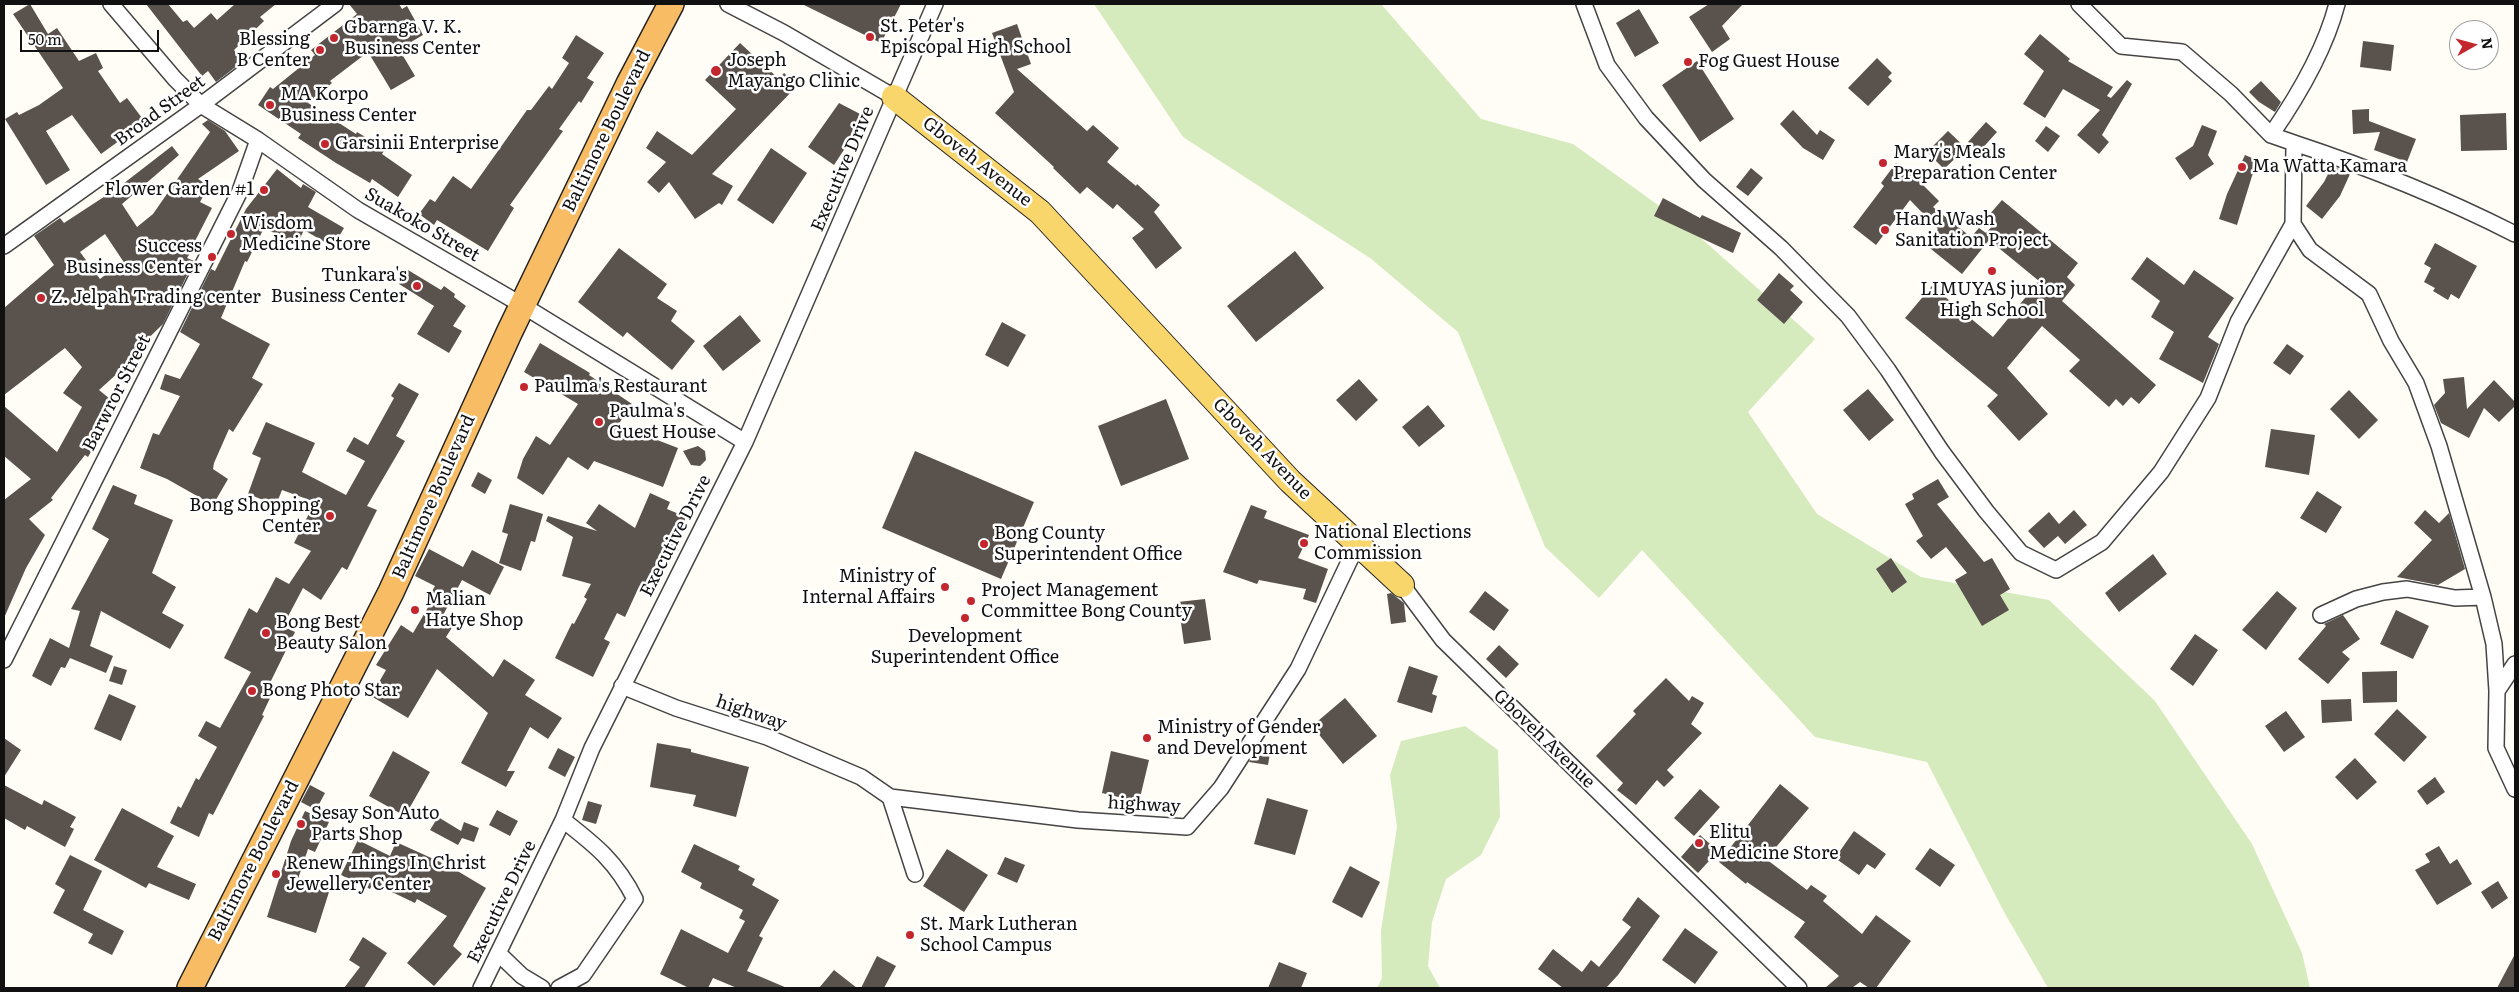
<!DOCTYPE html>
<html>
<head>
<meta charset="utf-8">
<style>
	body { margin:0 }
	#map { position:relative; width:2519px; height:992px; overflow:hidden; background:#fffdf5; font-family:Literata,serif }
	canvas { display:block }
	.frame { position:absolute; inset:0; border:5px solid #111; pointer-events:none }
	.north { position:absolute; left:2449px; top:20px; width:50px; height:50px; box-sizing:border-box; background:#fff; border:1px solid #a0a0a0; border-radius:50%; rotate:83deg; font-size:14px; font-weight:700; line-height:20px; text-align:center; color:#111 }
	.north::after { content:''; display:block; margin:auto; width:18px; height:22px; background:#c4262e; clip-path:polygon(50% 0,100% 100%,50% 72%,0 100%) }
	.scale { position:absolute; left:20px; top:30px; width:139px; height:22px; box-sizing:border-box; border:2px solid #111; border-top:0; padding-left:6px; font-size:15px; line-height:18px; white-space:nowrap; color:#111; -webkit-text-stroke:4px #fff; paint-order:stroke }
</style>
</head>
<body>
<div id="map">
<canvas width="2519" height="992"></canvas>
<div class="frame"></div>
<div class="north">N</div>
<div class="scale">50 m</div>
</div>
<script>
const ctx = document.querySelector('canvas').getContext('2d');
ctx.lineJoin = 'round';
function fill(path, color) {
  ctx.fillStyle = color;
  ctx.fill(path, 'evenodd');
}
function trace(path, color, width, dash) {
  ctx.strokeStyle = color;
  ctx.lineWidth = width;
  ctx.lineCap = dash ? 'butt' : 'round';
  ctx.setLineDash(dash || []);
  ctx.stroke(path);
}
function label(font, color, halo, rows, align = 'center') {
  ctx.font = font + ' Literata,serif';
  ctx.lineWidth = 5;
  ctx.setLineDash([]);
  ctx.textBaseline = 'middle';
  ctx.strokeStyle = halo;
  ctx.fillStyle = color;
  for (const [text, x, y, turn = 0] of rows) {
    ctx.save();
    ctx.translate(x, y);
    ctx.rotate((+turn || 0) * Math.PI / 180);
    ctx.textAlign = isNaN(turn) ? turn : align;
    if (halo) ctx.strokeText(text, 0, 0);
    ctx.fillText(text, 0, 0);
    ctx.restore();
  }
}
fill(new Path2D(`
	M1094,4H1381L1481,119L1573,144L1686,225L1815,339L1748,412L1817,514L1921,577L2049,600L2155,701L2252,844L2302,953L2310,988H2048L2004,912L1927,762L1815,737L1642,550L1599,598L1545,547L1458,332L1370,258L1183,137Z
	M1465,726L1498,750L1500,817L1481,855L1446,879L1432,922L1428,966L1440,988H1377L1382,978L1381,931L1397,827L1390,775L1401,741Z`), '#d5ebbd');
fill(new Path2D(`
	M30,4L48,34L57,28L79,61L96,53L103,68L98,71L120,103L127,98L145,122L101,154L72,115L46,131L70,170L46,185L5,119L17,112L19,115L39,105L63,88L13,14Z
	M146,4H168L183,22L187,20L194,28L211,13L217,20L235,4H276L260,17L264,21L234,50L242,62L216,82L208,71L202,76Z
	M349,4H399L402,9L407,6L423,35L399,49L415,76L391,90L368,52L330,81L332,83L308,103L356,134L357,132L385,149L382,154L412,175L398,197L372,179L370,183L336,163L298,138L301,134L258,105L270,87L273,89L315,55L311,50L357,14Z
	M802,4H901L881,43Z
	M1709,4H1743L1722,26L1730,39L1712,52L1689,17Z
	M1639,9L1659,43L1635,57L1616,23Z
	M1017,24L1031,64L1017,69L1087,131L1093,125L1119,148L1107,162L1136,186L1137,184L1160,205L1154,212L1182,248L1156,269L1132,238L1144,229L1117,204L1113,209L1087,187L1080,194L1053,168L1054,167L995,113L1014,92L992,33Z
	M2040,34L2070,59L2068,61L2113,87L2107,96L2111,98L2127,80L2132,84L2102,135L2109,142L2099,154L2077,135L2100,110L2063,89L2045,118L2023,104L2044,71L2024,54Z
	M576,35L604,53L587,78L594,82L581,103L579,101L559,129L563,131L510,205L514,208L488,251L437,220L434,225L419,214L430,199L435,202L453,176L471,189L527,110H531L549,86L552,89L569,63L562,58Z
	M2363,41L2394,45L2391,71L2360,67Z
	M740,43L779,79L784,73L798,85L712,174L733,186L722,205L719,203L695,219L669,182L659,193L647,182L666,162L646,148L657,131L692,155L736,109L705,80Z
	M1877,58L1892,73L1888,77L1892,81L1868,106L1848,88Z
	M1697,61L1734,119L1700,142L1662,85Z
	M2261,81L2281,102L2275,112L2259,102L2249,92Z
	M839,103L862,115L851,135L853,136L834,165L808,147Z
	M2369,109V121L2416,139L2407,162L2374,150L2380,132L2353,134L2352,110Z
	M1793,110L1817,135L1820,130L1835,140L1823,160L1803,148L1780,124Z
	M2506,113L2507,150L2461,151L2460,115Z
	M208,120L225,131L239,151L198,179L209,186L200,202L212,208L195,241L197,242L187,258L194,261L163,324L128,358L131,361L99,390L115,403L98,426L104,429L88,457L85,455L51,498L53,500L29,519L45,535L26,568L4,618V500L31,479L4,456V406L57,452L82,407L63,393L82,367L65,348L4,395V308L54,265L34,236L60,218L64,223L119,187L172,146L179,155L122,204L137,227L153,214L210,132L202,124ZM105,234L123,261L100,279L80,252Z
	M1986,122L1997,132L1979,152L1968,142Z
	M2202,125L2217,131L2208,155L2214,164L2190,180L2175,158L2193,146Z
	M2046,126L2060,136L2048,152L2035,141Z
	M1948,131L1966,148L1944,169L1927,152Z
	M771,148L807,173L773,224L737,200Z
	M2245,155L2259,161L2252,176L2237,225L2219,219L2227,194Z
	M1896,163L1921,183L1939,201L1933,207L1971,237L1979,228L1986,233L1996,222L1989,215L2002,200L2078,263L2067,277L2075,285L2062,301L2156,385L2139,404L2131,397L2123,406L2116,399L2109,407L2069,371L2080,360L2042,326L2007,368L2048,414L2019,441L1987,406L1998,395L1905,318L1932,286L1993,337L2039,281L1989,240L1962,274L1926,245L1938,229L1910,200L1876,245L1853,227L1884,186L1881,183Z
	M2332,166L2350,174L2340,196L2322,219L2306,206L2324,182Z
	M1751,168L1763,178L1748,196L1736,187Z
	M277,169L301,188L303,184L316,192L308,207L344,228L333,247L304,230L297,244L264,228L247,262L245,261L221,318L270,344L252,378L263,384L233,432L229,429L214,463L213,469L228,479L213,505L167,479L140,468L153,433L159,435L180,396L160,389L165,374L180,379L200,344L180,332L211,269L215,271L246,209Z
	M1663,198L1700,218L1702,215L1741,233L1733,253L1654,216Z
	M2435,243L2477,266L2459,299L2451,294L2448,300L2433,291L2435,288L2424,282L2431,268L2424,264Z
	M619,248L667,284L657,298L677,311L671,321L695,341L672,370L627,332L623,337L578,302Z
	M1295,251L1324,288L1256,342L1227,306Z
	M2147,257L2184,285L2194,270L2234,298L2208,337L2219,344L2203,383L2159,359L2174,332L2151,317L2160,301L2131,279Z
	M408,270L441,290L444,286L455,294L454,297L466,306L453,326L462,331L449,353L417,334L434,306L399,284Z
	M1779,273L1794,286L1790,290L1803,302L1784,324L1757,300Z
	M740,315L761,341L723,371L703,346Z
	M1002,322L1026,335L1008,367L985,355Z
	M540,343L590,373L589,375L632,404L618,425L678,448L663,487L594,461L588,470L568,457L543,495L517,478L523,459L536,436L550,445L578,404L524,372Z
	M2287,344L2304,356L2290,375L2273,363Z
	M2464,377L2467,409L2494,380L2515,402V406L2499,422L2484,408L2469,438L2441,423L2434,405L2445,393L2443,379Z
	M1359,379L1378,400L1356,421L1336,400Z
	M399,383L419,394L396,436L405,441L367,506L377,510L347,570L342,567L321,600L303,588L283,626L295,632L265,693L271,696L262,715L264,716L213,815L209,813L199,837L170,823L178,806L181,808L196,778L199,780L217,747L198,736L206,721L220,728L251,672L224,658L249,608L257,613L276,577L289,584L311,551L294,543L315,502L282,490L276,505L248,494L261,458L252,454L266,422L315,443L302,472L346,495L365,461L346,451L354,437L368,445L394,398L391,396Z
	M1868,389L1894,420L1869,441L1843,410Z
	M2349,390L2378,420L2359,439L2330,409Z
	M1166,399L1189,459L1121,486L1098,426Z
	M1428,405L1445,426L1419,447L1402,427Z
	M2271,429L2315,435L2309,475L2265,467Z
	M698,446L705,451L706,460L700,466L691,465L683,451Z
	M915,451L1034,502L1001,579L882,528Z
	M478,472L492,480L485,494L471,486Z
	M1938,479L1949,497L1937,504L1984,562L1992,558L2010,589L2000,595L2009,610L1982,626L1955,580L1967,573L1946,547L1931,559L1916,541L1923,536L1905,504L1914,499L1912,494Z
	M113,485L137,495L134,504L173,520L152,573L176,587L162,613L184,625L170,649L101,611L90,646L113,656L106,673L70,658L65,668L61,667L51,686L32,676L50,638L69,648L80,611L71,609L109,539L92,529Z
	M2317,491L2342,507L2326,533L2300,518Z
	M650,493L670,502L667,509L686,517L664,565L657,562L642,593L637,591L625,617L617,613L604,639L610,642L593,677L555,658L572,623L574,624L587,599L584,597L591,584L562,576L573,537L546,521L548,516L597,531L586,523L599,504L635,528Z
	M510,504L543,514L535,542L531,541L521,571L499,563L508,534L502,532Z
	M1251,505L1267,511L1264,518L1309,535L1298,558L1328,569L1316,603L1303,599L1306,589L1259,580L1257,584L1223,572Z
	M2074,510L2087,525L2065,544L2058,536L2044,548L2028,531L2049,512L2059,524Z
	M2425,510L2439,523L2449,513L2465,569L2438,585L2397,577L2432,540L2414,523Z
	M429,549L463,567L472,550L504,567L490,595L462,580L442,617L453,626L446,637L493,677L504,659L535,680L525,695L562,718L548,739L530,727L507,771H515L506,787L461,763L488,713L437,669L408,718L371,696L386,670L376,665L401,625L413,633L430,604L426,602L435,586L415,576Z
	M2153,554L2167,574L2119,612L2105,593Z
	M1891,558L1907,582L1892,593L1876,569Z
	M1485,591L1509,610L1494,631L1469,612Z
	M2277,591L2297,608L2266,650L2242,630Z
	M1391,593L1404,603L1406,622L1391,624L1387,594Z
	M1205,599L1211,640L1184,644L1178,602Z
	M2396,610L2429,626L2413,659L2380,644Z
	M2343,615L2360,639L2342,652L2350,659L2328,684L2298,659L2326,626L2324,624Z
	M2195,634L2218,650L2193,686L2170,669Z
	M1499,645L1519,664L1506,678L1486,659Z
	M114,666L127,670L122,685L109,681Z
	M1409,666L1438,676L1432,694L1437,696L1432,713L1397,702Z
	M2397,671V702L2363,703L2362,672Z
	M1666,678L1689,701L1692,696L1704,703L1691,724L1702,733L1667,770L1674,777L1664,787L1657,780L1636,805L1617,790L1623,783L1596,756L1636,714L1633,711Z
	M109,694L136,706L121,741L94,729Z
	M1345,698L1377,736L1343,764L1312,726Z
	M2351,699L2352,721L2322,723L2321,700Z
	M2397,709L2427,737L2404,762L2374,734Z
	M2286,711L2305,737L2284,752L2265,726Z
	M4,738L21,750L4,777Z
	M657,743L691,749V752L749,767L736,817L693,806L696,795L650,787Z
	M1260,745L1271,747L1268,765L1249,762Z
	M558,748L575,757L565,777L548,768Z
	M393,751L430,772L405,816L369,796Z
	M1111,751L1149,760L1139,802L1102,793Z
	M2355,758L2377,782L2357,800L2335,777Z
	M2435,777L2445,792L2427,805L2417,791Z
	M1780,784L1809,808L1766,859L1807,890L1811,885L1827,896L1823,901L1862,934L1876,915L1911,941L1876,988H1869L1860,982L1852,988H1825L1839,976L1794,937L1805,922L1747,882L1746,884L1719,862Z
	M4,785L42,805L44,800L76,817L70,827L74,829L65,847L27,826L25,830L4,818Z
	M310,785L325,793L316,810L301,802Z
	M1700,789L1720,807L1694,836L1674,818Z
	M1267,798L1308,810L1295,855L1254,844Z
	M588,801L602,805L596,824L582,820Z
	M122,808L174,836L157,867L196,884L189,900L149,883L146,888L94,860Z
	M497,810L518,821L510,836L489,825Z
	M305,811L329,822L315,852L308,849L297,882L329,892L316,933L267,917L291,841Z
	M438,817L461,831L464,822L479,828L474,842L462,838L458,845L430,830Z
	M1854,831L1886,854L1875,869L1867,864L1859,875L1835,858Z
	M1700,835L1718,851L1698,873L1681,857Z
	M358,840L390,856L396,842L449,866L486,888L453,946L462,954L434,986L407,963L447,916L417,899L415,903L373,883L370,889L341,875Z
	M694,844L740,866L738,870L755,879L752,885L779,900L759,936L763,938L747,971L787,988H737L713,978L708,988H689L660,974L681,929L728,953L745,921L739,918L743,910L700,888L702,883L681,872Z
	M2439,846L2450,864L2457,859L2472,884L2437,905L2415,870L2430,862L2425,854Z
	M1930,848L1955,865L1940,887L1915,869Z
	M947,849L988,875L964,912L923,886Z
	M70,855L102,871L83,910L124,931L112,955L88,943L93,934L53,913L65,890L55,884Z
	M1005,857L1025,865L1017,883L997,874Z
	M1350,866L1380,882L1362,918L1332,902Z
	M2498,881L2508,898L2492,909L2481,892Z
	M1638,897L1660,916L1618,975L1606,988H1563L1538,969L1553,949L1582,972L1591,960L1599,967L1631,927L1622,920Z
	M1685,928L1718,952L1695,984L1662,960Z
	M363,937L387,953L364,988H344L360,967L349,960Z
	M2515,954V988H2497Z
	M877,956L896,966L884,988H861Z
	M1279,962L1307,973L1301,988H1268Z
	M834,970L857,988H819Z`), '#5a524d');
const minor = new Path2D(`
	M111,4L175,79L201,105L258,140L358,210L522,305L745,442
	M728,4L784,33L894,97
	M1584,4L1607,65L1646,118L1704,180L1781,248L1848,316L1888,370L1942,452L1986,511L2021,553L2056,570L2102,542L2161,472L2208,398L2238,322L2293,224L2294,143L2271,135L2231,94L2182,52L2121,46L2079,4
	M2271,135C2298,96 2325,50 2337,4
	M2294,143C2370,168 2444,198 2515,234
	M2293,224L2310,250L2369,294L2391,341L2416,383L2439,446L2483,597L2494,644L2497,691L2496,748L2515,789
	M4,246L201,105L335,4
	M1402,585L1443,640L1799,988
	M2321,615L2356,599L2383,592L2407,589L2455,598L2483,597
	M4,660L240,191L258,140
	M622,686L676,708L767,737L861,777L890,797L915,874
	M2497,691L2515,664
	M890,797L1078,820L1187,827L1221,788L1298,669L1357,545
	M498,953L522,976L542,988
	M481,988L563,820L592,748L745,442L935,4
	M559,988L583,975L635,899C616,861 595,845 563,820`);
const primary = new Path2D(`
	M894,97L1040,212L1290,481L1402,585`);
const trunk = new Path2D(`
	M190,988L391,592L509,333L629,84L671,4`);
trace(minor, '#444', 18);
trace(primary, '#222', 26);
trace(trunk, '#222', 28);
trace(minor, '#fff', 15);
trace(primary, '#f9d66b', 24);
trace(trunk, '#f7bc64', 25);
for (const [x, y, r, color] of [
	[870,37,5,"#c4262e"],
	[334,38,5,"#c4262e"],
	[320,50,5,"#c4262e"],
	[1688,62,5,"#c4262e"],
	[716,71,6,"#c4262e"],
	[270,105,5,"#c4262e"],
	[325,144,5,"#c4262e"],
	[1883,163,5,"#c4262e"],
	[2242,167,5,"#c4262e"],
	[264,190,5,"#c4262e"],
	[1885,230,5,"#c4262e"],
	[231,234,5,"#c4262e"],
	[212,257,5,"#c4262e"],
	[1992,271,5,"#c4262e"],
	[417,286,5,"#c4262e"],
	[41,298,5,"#c4262e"],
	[524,387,5,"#c4262e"],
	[599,422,5,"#c4262e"],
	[330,516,5,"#c4262e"],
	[1304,543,5,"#c4262e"],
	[984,544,5,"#c4262e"],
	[945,587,5,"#c4262e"],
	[971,601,5,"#c4262e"],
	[415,610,5,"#c4262e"],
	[965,618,5,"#c4262e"],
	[266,633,5,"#c4262e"],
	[252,691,5,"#c4262e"],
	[1147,738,5,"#c4262e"],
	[301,824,5,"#c4262e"],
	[1699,843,5,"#c4262e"],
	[276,874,5,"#c4262e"],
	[910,935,5,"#c4262e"]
]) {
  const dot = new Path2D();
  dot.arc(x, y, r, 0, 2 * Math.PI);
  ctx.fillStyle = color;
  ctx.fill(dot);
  trace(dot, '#fff', 2);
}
label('18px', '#111', '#fff', [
	["St. Peter's",880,27],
	["Episcopal High School",880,48],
	["Gbarnga V. K.",344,28],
	["Business Center",344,49],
	["Blessing",310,40,"right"],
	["B Center",310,61,"right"],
	["Joseph",727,61],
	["Mayango Clinic",727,82],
	["Fog Guest House",1698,62],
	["MA Korpo",280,95],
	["Business Center",280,116],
	["Garsinii Enterprise",335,144],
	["Mary's Meals",1893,153],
	["Preparation Center",1893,174],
	["Ma Watta Kamara",2252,167],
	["Flower Garden #1",254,190,"right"],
	["Hand Wash",1895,220],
	["Sanitation Project",1895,241],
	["Wisdom",241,224],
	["Medicine Store",241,245],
	["Success",202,247,"right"],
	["Business Center",202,268,"right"],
	["Tunkara's",407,276,"right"],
	["Business Center",407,297,"right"],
	["LIMUYAS junior",1992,290,"center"],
	["High School",1992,311,"center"],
	["Z. Jelpah Trading center",51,298],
	["Paulma's Restaurant",534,387],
	["Paulma's",609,412],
	["Guest House",609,433],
	["Bong Shopping",320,506,"right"],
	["Center",320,527,"right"],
	["National Elections",1314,533],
	["Commission",1314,554],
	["Bong County",994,534],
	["Superintendent Office",994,555],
	["Ministry of",935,577,"right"],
	["Internal Affairs",935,598,"right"],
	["Project Management",981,591],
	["Committee Bong County",981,612],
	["Malian",425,600],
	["Hatye Shop",425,621],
	["Bong Best",276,623],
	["Beauty Salon",276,644],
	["Development",965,637,"center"],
	["Superintendent Office",965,658,"center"],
	["Bong Photo Star",262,691],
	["Ministry of Gender",1157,728],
	["and Development",1157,749],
	["Sesay Son Auto",311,814],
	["Parts Shop",311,835],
	["Elitu",1709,833],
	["Medicine Store",1709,854],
	["Renew Things In Christ",286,864],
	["Jewellery Center",286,885],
	["St. Mark Lutheran",920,925],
	["School Campus",920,946]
], 'left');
label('18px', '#111', '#fff', [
	["Broad Street",160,111,-36],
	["Baltimore Boulevard",607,131,-64],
	["Gboveh Avenue",977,162,38],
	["Executive Drive",843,169,-67],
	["Suakoko Street",422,225,30],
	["Barwror Street",117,393,-63],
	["Gboveh Avenue",1262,449,46],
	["Baltimore Boulevard",434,497,-66],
	["Executive Drive",676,536,-63],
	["highway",751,713,19],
	["Gboveh Avenue",1544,739,44],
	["highway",1144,805,3],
	["Baltimore Boulevard",254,861,-63],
	["Executive Drive",502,902,-64]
]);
</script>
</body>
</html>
